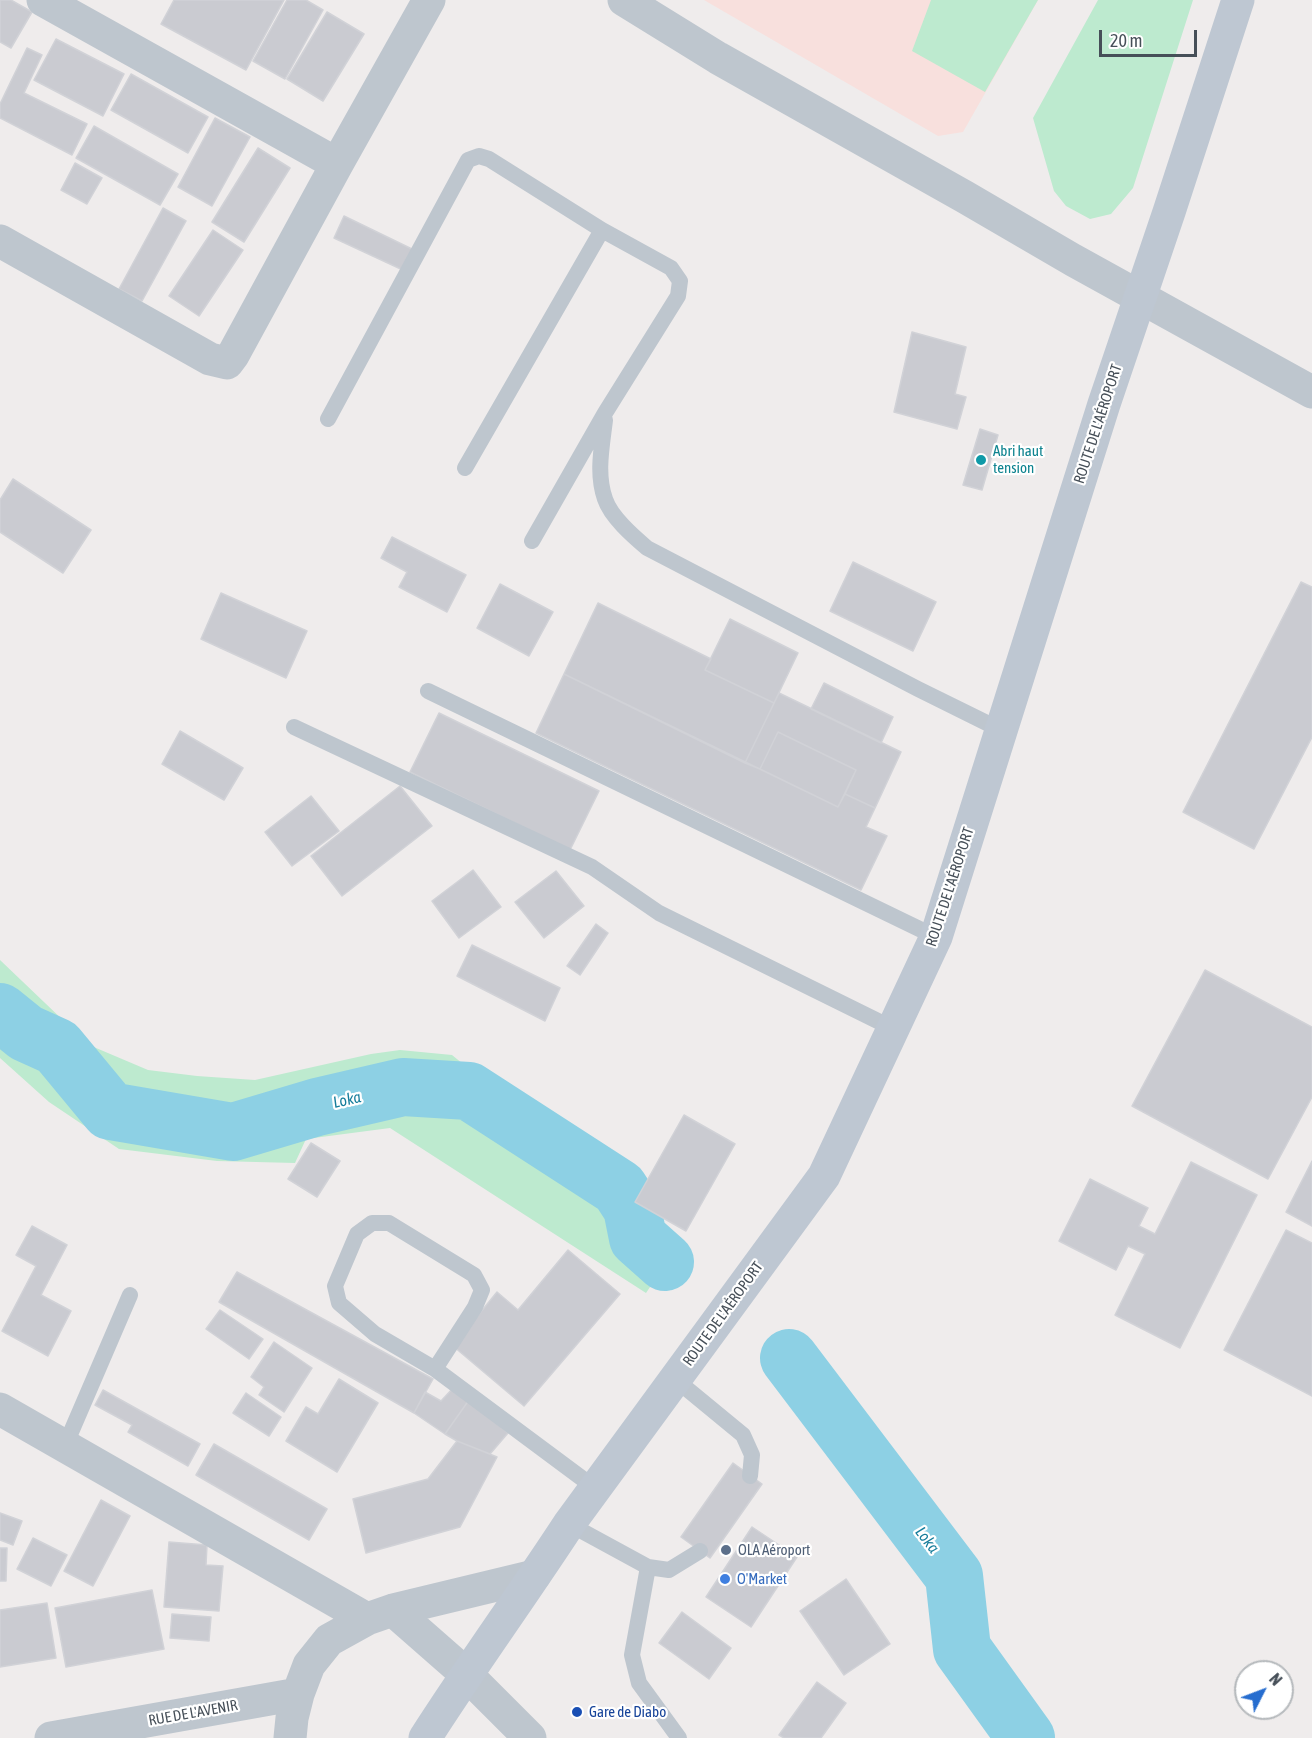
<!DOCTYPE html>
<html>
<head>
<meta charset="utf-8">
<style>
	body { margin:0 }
	#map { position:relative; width:1312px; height:1738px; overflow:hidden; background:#efecec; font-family:"Asap Condensed",sans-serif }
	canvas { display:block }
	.north { position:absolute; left:1234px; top:1660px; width:60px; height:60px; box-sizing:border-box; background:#fff; border:2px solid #b5b9bc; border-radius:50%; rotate:48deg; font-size:16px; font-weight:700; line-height:24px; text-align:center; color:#464f58 }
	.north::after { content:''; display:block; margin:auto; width:21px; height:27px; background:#266dcf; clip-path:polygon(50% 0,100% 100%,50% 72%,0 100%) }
	.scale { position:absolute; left:1099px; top:30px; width:98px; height:27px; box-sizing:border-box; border:3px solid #464f58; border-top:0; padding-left:8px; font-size:18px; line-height:21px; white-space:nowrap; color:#464f58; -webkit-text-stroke:4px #fff; paint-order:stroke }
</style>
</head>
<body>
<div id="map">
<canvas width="1312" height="1738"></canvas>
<div class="north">N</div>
<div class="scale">20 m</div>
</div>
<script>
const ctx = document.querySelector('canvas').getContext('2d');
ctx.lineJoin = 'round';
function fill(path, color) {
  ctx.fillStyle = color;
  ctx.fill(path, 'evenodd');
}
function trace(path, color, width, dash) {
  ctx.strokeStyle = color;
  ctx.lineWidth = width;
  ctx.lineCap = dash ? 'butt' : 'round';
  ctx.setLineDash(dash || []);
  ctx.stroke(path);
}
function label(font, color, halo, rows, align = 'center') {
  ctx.font = font + ' "Asap Condensed",sans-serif';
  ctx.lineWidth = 4.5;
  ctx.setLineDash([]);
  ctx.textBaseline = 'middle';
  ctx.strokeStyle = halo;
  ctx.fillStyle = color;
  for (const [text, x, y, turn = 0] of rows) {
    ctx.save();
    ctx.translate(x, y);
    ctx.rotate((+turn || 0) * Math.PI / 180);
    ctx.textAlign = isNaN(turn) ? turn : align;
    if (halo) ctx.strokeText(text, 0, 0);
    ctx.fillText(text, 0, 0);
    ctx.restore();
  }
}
fill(new Path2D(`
	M704,0H1038L963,132L938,136Z`), '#f8e0dd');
fill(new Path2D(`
	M931,0H1038L985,92L912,51Z
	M1098,0H1193L1133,188L1111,214L1090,219L1066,206L1054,191L1033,118Z
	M0,960L89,1045L148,1070L197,1076L255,1080L371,1054L400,1050L452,1055L681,1241L646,1293L390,1128L306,1139L295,1163L217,1161L119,1149L49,1102L0,1058Z`), '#bdeacf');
trace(new Path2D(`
	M0,1012L26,1033L57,1047L110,1111L233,1132L317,1107L403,1087L469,1091L619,1188L632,1208L638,1238L665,1262
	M789,1358L954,1576L962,1649L1026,1738`), '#8dd0e4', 58);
const building = new Path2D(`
	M0,0H11L32,12L11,48L0,42Z
	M174,0H284L246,70L161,24Z
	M287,0H306L323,10L285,79L253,61Z
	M327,12L364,34L323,101L287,79Z
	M56,39L124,74L103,116L34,80Z
	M27,48L42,55L24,93L87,124L72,155L0,118V104Z
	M131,74L208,117L188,153L111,110Z
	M215,118L250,137L212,206L178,187Z
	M94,126L178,174L160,205L76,158Z
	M258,148L290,168L244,242L212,222Z
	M75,163L102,178L87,204L61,190Z
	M163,208L186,221L142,301L119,289Z
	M344,216L414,250L405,271L334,238Z
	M213,230L243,250L199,316L169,296Z
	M912,332L966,347L955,394L966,397L957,429L894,412Z
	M980,429L998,435L982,490L963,485Z
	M13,479L91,530L63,573L0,532V500Z
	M392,537L466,575L447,612L399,587L407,572L381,558Z
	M853,562L936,602L913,651L830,611Z
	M1301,582L1312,587V737L1254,849L1183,812Z
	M500,584L553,612L529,656L477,628Z
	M221,593L307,631L286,678L201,639Z
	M598,603L711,659L705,670L774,703L745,763L564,674Z
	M730,619L798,653L774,703L705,670Z
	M564,674L838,807L845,794L875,808L866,827L887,836L861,890L536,733Z
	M824,683L893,717L881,743L811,709Z
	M779,693L901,752L875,808L845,794L856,770L778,732L760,769L745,763Z
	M439,713L599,791L570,850L410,772Z
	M180,731L243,768L224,800L162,764Z
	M778,732L856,770L838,807L760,769Z
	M400,786L432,826L342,896L311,856Z
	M311,796L339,831L292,866L265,832Z
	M473,870L501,907L459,938L432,901Z
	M556,871L584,906L544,938L515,902Z
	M596,924L608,933L580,975L567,966Z
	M472,945L560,988L545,1021L457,976Z
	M1205,970L1312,1027V1097L1268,1179L1132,1106Z
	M684,1115L735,1144L686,1231L635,1202Z
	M311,1143L340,1161L317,1197L288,1179Z
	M1312,1161V1226L1286,1212Z
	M1191,1162L1257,1195L1180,1348L1115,1315L1145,1254L1128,1246L1116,1270L1059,1241L1090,1179L1148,1208L1139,1226L1155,1234Z
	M32,1226L67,1245L41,1295L71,1311L48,1356L2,1331L36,1266L16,1255Z
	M1286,1230L1312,1243V1396L1224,1350Z
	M568,1250L620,1294L524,1406L453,1346L497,1292L518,1310Z
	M237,1272L433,1379L414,1413L219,1302Z
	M220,1310L263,1339L249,1359L206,1329Z
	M274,1342L312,1368L284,1412L259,1395L264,1387L251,1377Z
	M339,1379L378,1403L337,1472L286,1441L306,1407L318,1414Z
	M454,1387L469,1400L445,1434L414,1413L425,1392L441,1401Z
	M103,1390L200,1444L188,1466L128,1432L132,1425L95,1405Z
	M246,1393L281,1417L269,1436L233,1413Z
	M469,1400L508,1433L490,1454L457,1441L445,1434Z
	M457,1441L497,1457L460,1527L366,1553L353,1499L428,1479Z
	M214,1444L327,1509L309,1540L196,1475Z
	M733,1463L762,1484L710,1558L681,1537Z
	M101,1500L130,1516L93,1586L64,1571Z
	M0,1513L22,1521L13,1545L0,1540Z
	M752,1527L797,1557L751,1627L706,1597Z
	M33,1538L67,1555L51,1586L17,1569Z
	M169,1542L207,1545L206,1565L223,1566L219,1611L164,1607Z
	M0,1548H7L6,1581H0Z
	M846,1579L890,1644L844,1675L800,1611Z
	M152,1590L164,1649L66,1667L55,1608Z
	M47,1603L56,1658L0,1667V1610Z
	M682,1612L731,1648L709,1679L659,1643Z
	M172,1614L211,1617L209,1641L170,1638Z
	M817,1682L846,1703L821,1738H784L779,1735Z`);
fill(building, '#cacbd1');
trace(building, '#d1d2d7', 1.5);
trace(new Path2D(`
	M328,419L468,160L479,156L489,159L602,230L671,268L680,281L678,296L605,413L532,541
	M605,420C602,446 596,474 605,499C611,517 633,536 647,548L918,689L1001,730
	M465,468L602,230
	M428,691L936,937
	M294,727L592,867L659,913L894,1029
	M435,1369L475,1307L482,1290L474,1275L389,1223H372L357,1234L335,1286L339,1303L375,1334L435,1369L595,1488
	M675,1379L743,1435L752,1455L750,1476
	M65,1446L130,1295
	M569,1524L648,1567L669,1570L700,1551
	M648,1567L632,1655L639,1683L679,1738`), '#bec6ce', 16);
trace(new Path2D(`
	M43,0L337,164
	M0,241L210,359L227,363L233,355L337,164L429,0
	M0,1409L367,1619
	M393,1610L466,1674L530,1738
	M51,1738L298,1694
	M290,1738L292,1718L298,1694L309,1665L329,1640L367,1619L393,1610L534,1576`), '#bec6ce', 33);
trace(new Path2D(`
	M624,0L718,58L965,197L1073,260L1312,392`), '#bec6ce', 33);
trace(new Path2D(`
	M425,1738C471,1666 522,1596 569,1524L824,1176L936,937L1104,404L1169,212L1238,0`), '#bec7d2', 33);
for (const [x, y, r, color] of [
	[981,460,6,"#0f9aa8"],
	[726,1550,6,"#5c6f8a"],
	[725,1579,6,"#3f7fe0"],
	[577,1712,6,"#1a4fb4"]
]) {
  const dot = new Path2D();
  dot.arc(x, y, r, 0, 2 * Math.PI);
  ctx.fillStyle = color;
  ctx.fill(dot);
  trace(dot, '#fff', 2);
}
label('15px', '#464f58', '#fff', [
	["ROUTE DE L'AÉROPORT",1098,424,-72],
	["ROUTE DE L'AÉROPORT",950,887,-72],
	["ROUTE DE L'AÉROPORT",723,1314,-54],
	["RUE DE L'AVENIR",193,1713,-10]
]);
label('15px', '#0d838f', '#fff', [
	["Abri haut",993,451],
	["tension",993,468]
], 'left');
label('15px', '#4e5e75', '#fff', [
	["OLA Aéroport",738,1550]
], 'left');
label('15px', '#366cbe', '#fff', [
	["O'Market",737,1579]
], 'left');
label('15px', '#164399', '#fff', [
	["Gare de Diabo",589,1712]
], 'left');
label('italic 16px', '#167d9b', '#fff', [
	["Loka",347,1100,-13],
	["Loka",927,1540,53]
]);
</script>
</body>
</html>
